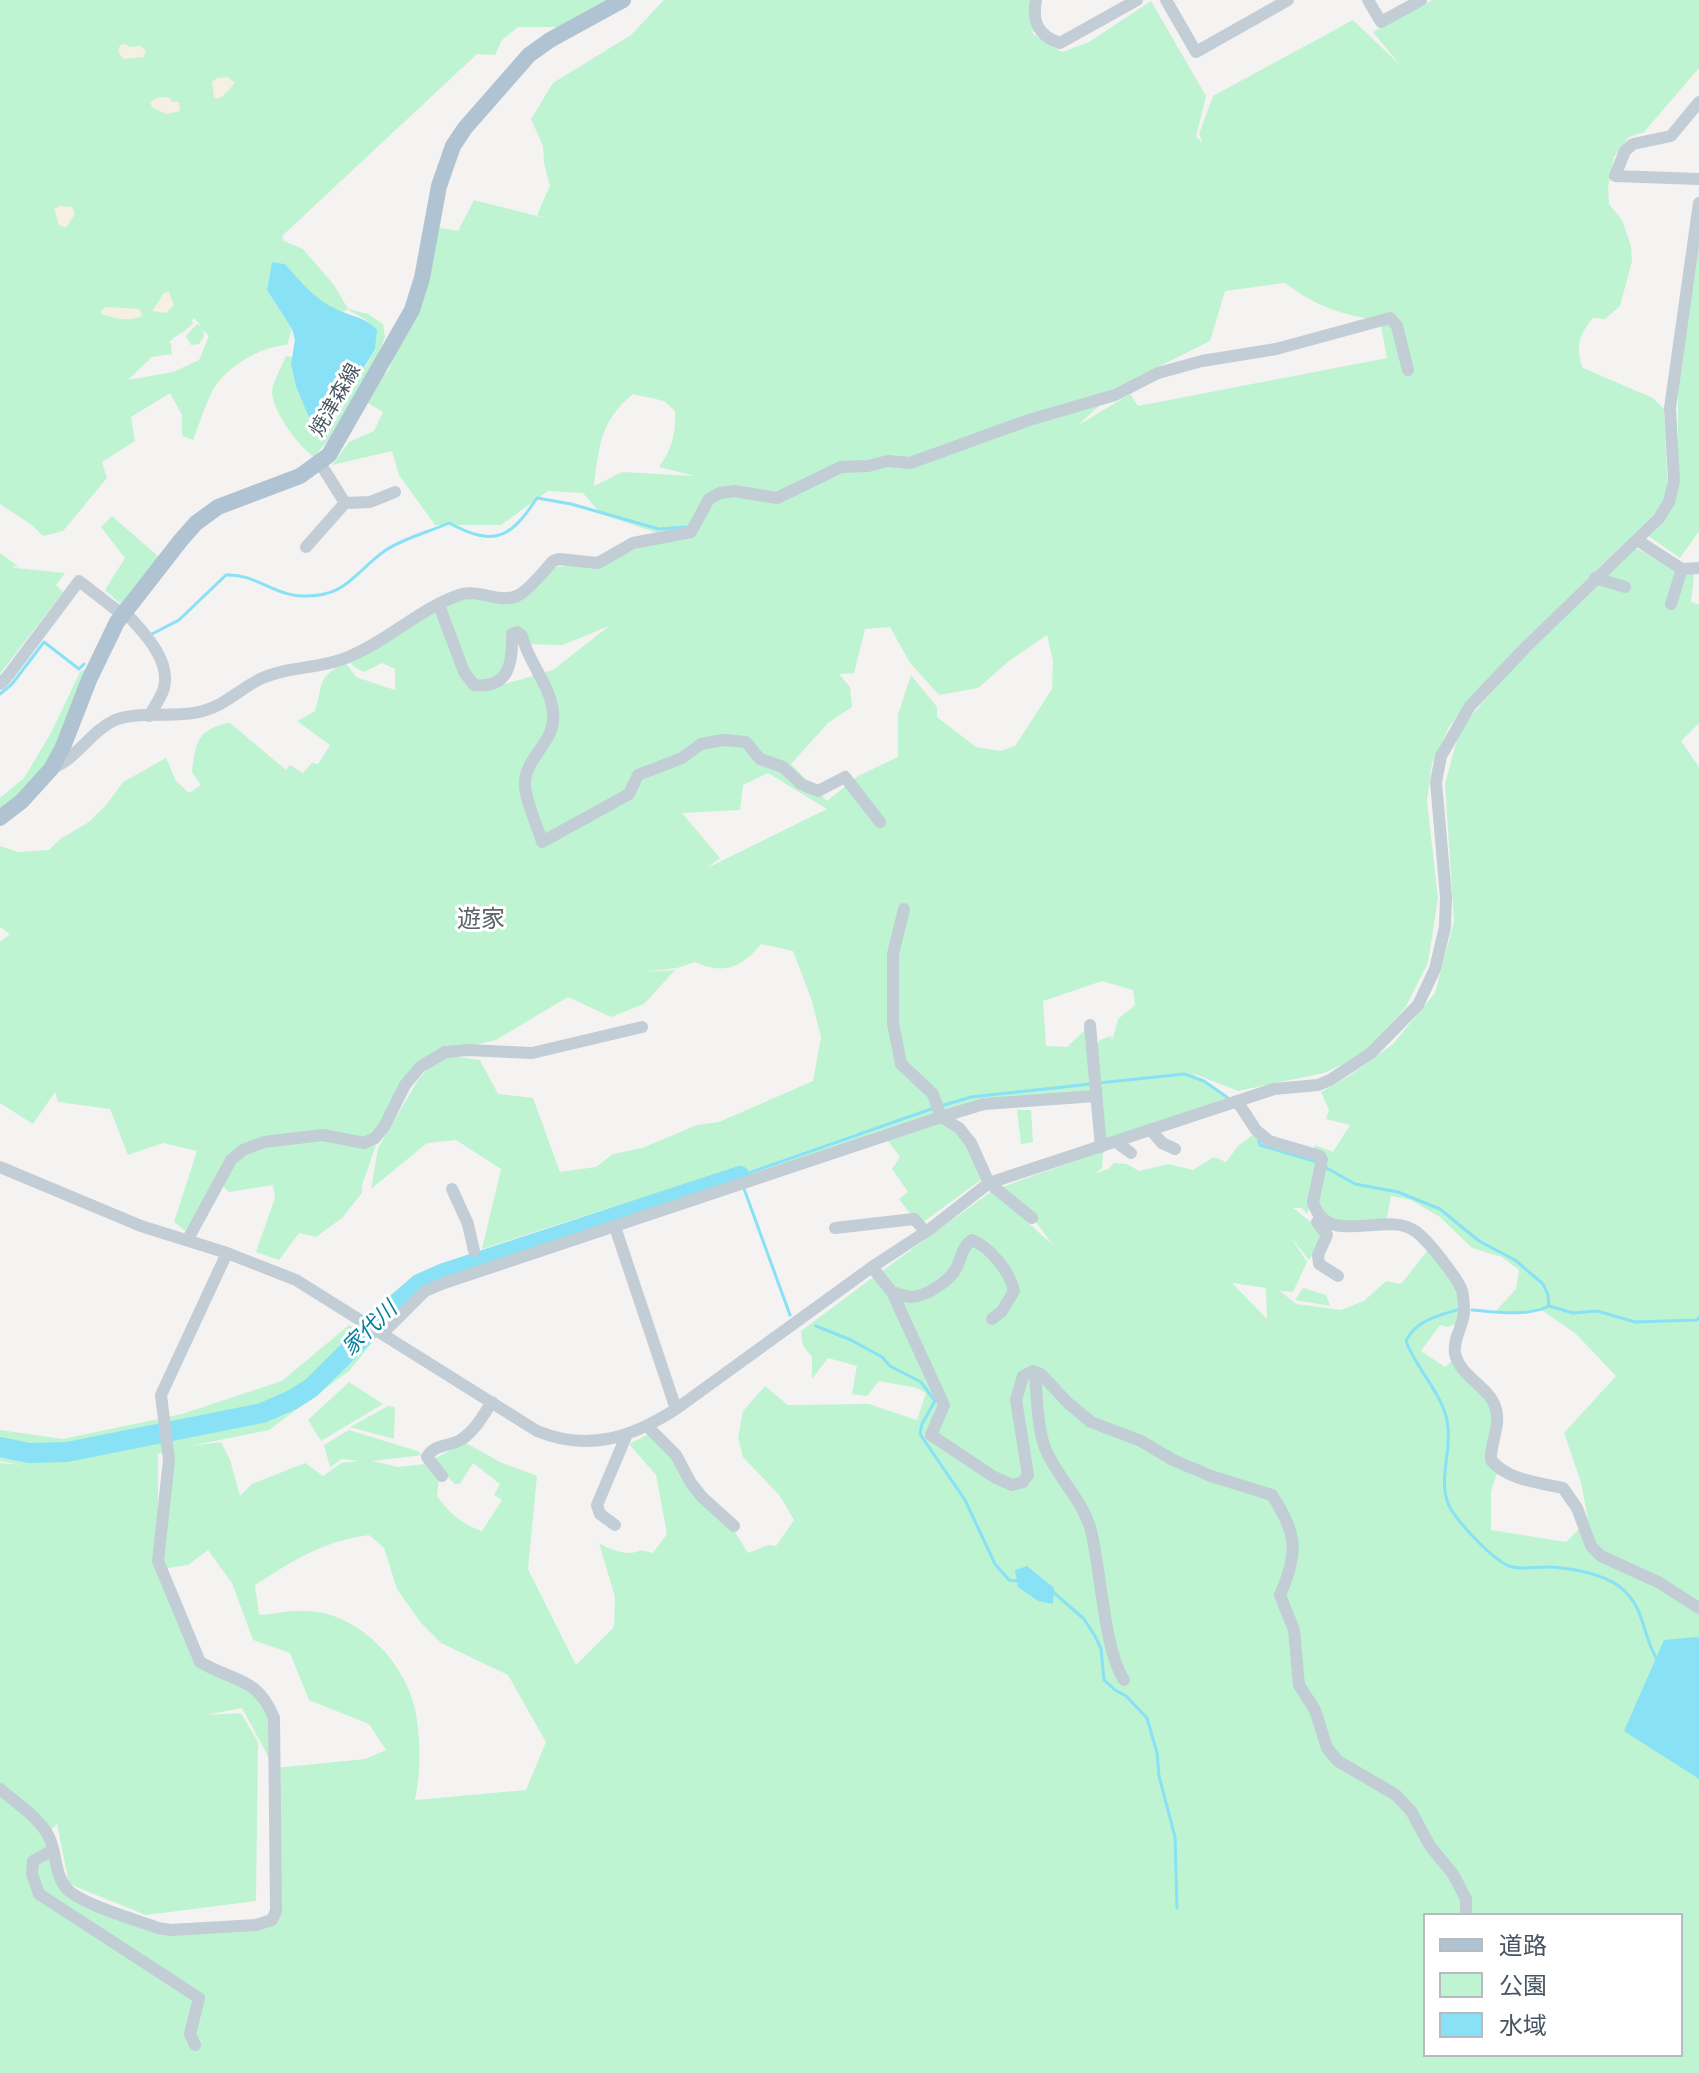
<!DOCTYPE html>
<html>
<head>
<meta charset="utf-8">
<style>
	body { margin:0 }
	#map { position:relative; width:1699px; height:2073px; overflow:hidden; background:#f5f2f2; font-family:"Source Sans 3","Noto Sans JP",sans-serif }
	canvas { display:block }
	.legend { position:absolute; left:1423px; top:1913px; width:260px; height:144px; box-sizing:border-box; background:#fff; border:2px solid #b6bbc0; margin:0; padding:10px 14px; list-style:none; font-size:24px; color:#485662 }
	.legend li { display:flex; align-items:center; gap:16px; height:40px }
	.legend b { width:40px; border:2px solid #b6bbc0 }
</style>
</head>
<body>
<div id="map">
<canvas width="1699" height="2073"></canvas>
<ul class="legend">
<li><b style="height:10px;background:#b0c3d3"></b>道路</li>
<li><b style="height:22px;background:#bef4d2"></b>公園</li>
<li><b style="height:22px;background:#88e1f5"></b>水域</li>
</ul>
</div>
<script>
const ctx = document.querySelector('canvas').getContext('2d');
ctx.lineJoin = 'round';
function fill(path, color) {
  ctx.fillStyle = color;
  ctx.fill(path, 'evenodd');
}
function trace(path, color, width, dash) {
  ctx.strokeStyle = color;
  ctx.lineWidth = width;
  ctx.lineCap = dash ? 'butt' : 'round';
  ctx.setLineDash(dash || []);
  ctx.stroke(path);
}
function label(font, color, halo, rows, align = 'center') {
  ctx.font = font + ' "Source Sans 3","Noto Sans JP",sans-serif';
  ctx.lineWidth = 6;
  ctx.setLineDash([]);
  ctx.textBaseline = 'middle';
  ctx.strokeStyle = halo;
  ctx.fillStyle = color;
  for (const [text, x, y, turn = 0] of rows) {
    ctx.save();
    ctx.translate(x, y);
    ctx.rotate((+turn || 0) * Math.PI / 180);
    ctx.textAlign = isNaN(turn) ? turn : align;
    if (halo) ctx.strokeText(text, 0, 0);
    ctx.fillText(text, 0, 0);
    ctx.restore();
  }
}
fill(new Path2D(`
	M0,0H624L574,27H518L502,40L495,55L477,54L282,236L284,241L303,249L334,285L348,309L368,314L383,324L385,337L378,355L336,431L314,457C298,445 274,414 272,393C272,383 282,366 286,356L292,357C294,385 308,401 310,426L326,438L375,349C377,322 368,321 347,309L341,313L314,299L285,264L272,262L267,290L292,329L287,345C262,346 227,366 214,388C205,404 200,423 193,440L182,436V415L170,393L131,417L135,441L102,462L107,478L63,531L43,536L32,525L0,504ZM194,318L202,327L197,324L186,336L191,345L199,344L204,336L203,330L209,336L199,360L173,372L128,380L152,357L172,354L171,343H168C177,334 186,332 194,322H191Z
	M664,0H1031L1033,34L1062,52L1089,42L1151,1L1206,96L1196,137L1203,143L1199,134L1213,96L1353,20L1400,65L1373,32L1432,0H1699V68L1644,132L1629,137L1614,157L1608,188L1609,204L1622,220L1631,246L1632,261L1620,306L1605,319L1593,318C1579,335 1575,347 1583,368L1653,398L1664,409L1668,495L1655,513L1521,644L1475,693L1449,727L1432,763L1427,801L1438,898L1428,963L1405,1008L1363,1055L1324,1073L1238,1091L1192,1073L1227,1098L1104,1140L1098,1097L1010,1101L941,1116L970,1146L981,1180L919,1225L899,1199L908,1192L892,1169L900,1157L885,1137L425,1289L387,1326L375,1314L418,1278L454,1261L627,1202L482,1249L501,1169L456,1140L427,1143L371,1189L378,1148L418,1080L437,1058L420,1067L392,1112L365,1144L376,1145L362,1185V1193L342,1218L316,1237L299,1233L279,1260L256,1252L275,1198L273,1185L229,1192L219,1183L191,1235L174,1222L197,1151L163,1143L128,1155L110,1109L58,1102L55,1092L33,1124L0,1103V942L10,934L0,927V846L18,852L49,850L60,839L89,822L107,804L123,782L166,758L176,781L189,793L201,785L192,772C196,743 196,731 227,723H230L286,770L290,765L303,773L312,763L318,764L330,745L297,721L315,711C325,681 314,681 345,662L356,677L395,690V669L382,663L364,672L354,667L346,657L425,613H438L441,605L473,596L522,594L546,568L598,563L669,537L601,514L583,493L548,491L501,525H435L399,475L392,451L332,465L349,442L374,431L383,412L368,403L378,381L389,370L395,351L413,321H419L409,319L435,227L458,231L474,200L549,219L537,215L550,186L544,163L543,146L531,119L553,83L631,35ZM1285,283C1319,308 1340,314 1380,321L1387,358L1138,406L1130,394L1077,426L1109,397L1094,399L1210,341L1225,291ZM633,394L664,401L675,411C676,434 672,449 659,467L695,476L622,472L594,486C599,446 600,421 633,394ZM609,626L553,670L481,691L508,669L517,633L524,644L563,645ZM890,627L910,663L939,695L978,688L1009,661L1047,635L1053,661L1052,689L1015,746L1000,751L976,747L937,717V707L911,675L898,715V757L858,776L827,801L791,764L828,723L852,707L850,687L839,674L854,673L865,629ZM768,773L827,809L707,868L720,858L682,813L740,810L743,785ZM761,944L793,951L811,998L821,1037L813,1081L719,1122L697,1125L642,1148L613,1154L596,1167L560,1172L533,1098L498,1094L480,1060L442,1055L445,1052L496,1040L568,997L611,1017L644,1004L675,970L641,972L677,968L695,962C723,975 742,968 761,944ZM1102,981L1133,990L1135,1005L1118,1019L1112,1041L1111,1036L1100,1040L1093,1047L1090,1025L1067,1047L1046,1046L1043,1001ZM857,1133V1135L865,1133L754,1173H744Z
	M1699,246V531L1680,558L1647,535L1672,509L1678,486V386Z
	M112,516L159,557L124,607L105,590L125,558L101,527Z
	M1636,548L1679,571L1694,575L1691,602L1699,605V723L1681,741L1699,767V2073H0V1790L44,1828L68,1890L158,1928L255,1925L276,1911L275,1769L242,1708L205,1715L241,1713L258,1742L256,1901L146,1915L69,1884L57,1824L51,1830L0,1787V1463L22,1465L0,1461V1430L63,1439L182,1414L282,1381L349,1325L375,1339L349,1371L269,1430L190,1446L221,1442L230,1460L240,1496L252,1484L305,1463L323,1476L341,1463L359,1461L342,1459L330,1467L324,1445L349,1430L417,1451L423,1455L372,1461L398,1467L425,1464L439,1479L437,1496C448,1512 463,1525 482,1531L502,1500L494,1495L500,1484L473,1463L460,1484H455L431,1461L464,1442L500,1462L537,1476L528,1569L576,1665L614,1627L615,1597L599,1543C611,1550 628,1557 641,1550L653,1553L667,1534L656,1475L629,1444L653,1432L733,1529L748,1553L768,1545L776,1546L794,1520L780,1496L743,1457L738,1438L743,1411L765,1386L788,1405L869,1404L917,1420L926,1393L917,1388L879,1381L867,1396L852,1394L857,1366L828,1358L812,1379V1357L803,1346L801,1331L876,1275L893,1300L890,1305L900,1292L882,1271L992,1191L1053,1245L1036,1222L999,1188L1103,1151L1102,1168L1094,1174L1108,1169L1114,1163L1127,1164L1139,1171L1169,1164L1193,1170L1214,1157L1226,1162L1239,1145L1253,1135L1313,1152L1315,1145L1333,1152L1350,1125L1326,1119L1329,1110L1321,1092L1349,1076L1393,1044L1435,993L1454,921L1445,784L1458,736L1472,715L1516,664ZM1320,1171L1315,1210L1345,1226L1386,1223L1391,1196L1411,1200L1440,1217L1472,1248L1502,1257L1519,1270L1516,1289L1495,1312L1543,1311L1576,1334L1616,1376L1564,1433L1581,1482L1588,1520L1566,1542L1491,1530V1491L1497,1474L1488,1463L1497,1411L1454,1359L1445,1367L1421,1351L1440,1325L1448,1327L1458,1323V1291L1428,1250L1401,1284L1386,1281L1364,1301L1341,1310L1296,1304L1280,1291L1293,1292L1307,1262L1290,1236L1309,1260L1327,1235L1293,1208H1302L1307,1214ZM1233,1283L1266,1288L1267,1319L1233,1284ZM167,1450L158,1561V1454ZM369,1535L384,1548L397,1589L421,1623L441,1643L508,1675L546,1742L526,1790L415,1800C421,1770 421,1740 415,1709C405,1662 358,1613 308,1611C292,1610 275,1614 259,1615L255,1585C296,1559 321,1542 369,1535ZM208,1550L232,1583L253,1640L290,1653L309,1700L369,1724L386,1750L366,1759L275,1768L274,1718L253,1687L206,1665L161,1569L188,1565ZM1425,1915H1681V2055H1425Z
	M0,553L19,567L10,565L16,568L65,573L56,585L63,592L0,674Z
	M90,667L56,750L37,778L0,811V798L24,778L51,733L80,672Z
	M1017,1110H1031L1033,1142L1021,1144Z
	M1303,1288L1326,1295L1330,1306L1295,1300Z
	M349,1382L383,1404L321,1441L308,1420Z
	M388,1406L395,1407L394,1439L350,1427Z`), '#bef4d2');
fill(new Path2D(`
	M125,44L130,47L140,46L146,51L144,57L123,59L118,51L120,45Z
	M228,77L235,83L223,96L216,99L214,97L212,82L217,78Z
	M159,97L170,98L172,102H179L180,111L166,114L152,107L150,102Z
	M60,206L72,207L75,214L66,228L59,225L54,209Z
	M169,292L174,305L166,313L152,311L164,293Z
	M106,307L140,309L142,316C129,322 114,319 102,314L100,311Z`), '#f6efe3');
fill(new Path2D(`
	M272,262L285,264C301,282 315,300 338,310C352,317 366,317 377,330L375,349L336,414L326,438L313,427L296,386L291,364L295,340L292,329L267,290Z
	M1027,1566L1054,1588L1053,1604L1038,1601L1018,1587L1015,1570Z
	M1697,1637L1699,1638V1779L1624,1731L1664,1640Z`), '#88e1f5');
trace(new Path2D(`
	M150,635L179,620L226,575C254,573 275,596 303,596C348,597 354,572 386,550C404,538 429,532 449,523C494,547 510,539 537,498L571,504L659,529L686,527
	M0,694L12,684L44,642L79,669L84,664
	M1099,1083L1184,1074L1204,1081L1228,1098
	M941,1106L971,1097L1091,1084
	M1259,1140L1260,1145L1317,1162
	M1323,1166L1355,1184L1398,1192L1440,1209L1479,1241L1515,1260L1543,1284L1548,1295L1549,1306
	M741,1179L740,1176L934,1108
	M743,1186L790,1315
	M1457,1310C1437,1316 1415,1321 1406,1341C1416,1370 1446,1396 1448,1428C1451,1456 1436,1486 1452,1511C1462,1526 1492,1559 1509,1566C1519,1570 1534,1567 1545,1567C1567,1567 1602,1573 1620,1587C1647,1609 1641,1635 1658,1661
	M1472,1310C1495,1312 1527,1317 1549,1306L1573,1313L1597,1311L1635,1322L1697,1320L1699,1317
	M816,1326L851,1340L882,1357L890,1366L921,1382L935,1401L922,1424L920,1434L965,1500L995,1564L1009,1580L1018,1581
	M1052,1591L1084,1619L1095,1636L1101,1649L1104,1680L1115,1690L1126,1696L1147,1718L1157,1753L1159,1776L1175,1837L1177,1908`), '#88e1f5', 3);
trace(new Path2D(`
	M0,1447L29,1453L67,1452L262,1413L292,1400L311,1388L397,1303L419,1284L444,1273L740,1176`), '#88e1f5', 20);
trace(new Path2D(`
	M1036,0C1032,22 1038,36 1060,43L1137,0
	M1166,0L1196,52L1288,0
	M1368,0L1381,22L1421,0
	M1699,102L1671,136L1633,144L1625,151L1615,176L1699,179
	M320,463L345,503L370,502L395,492
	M1637,540L1682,569L1699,568
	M306,547L345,503
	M1595,578L1625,587
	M1671,604L1682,569
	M439,605L464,672L474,685C509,689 513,663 512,634L517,632L522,636C529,666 556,690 553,722C550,745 525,760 525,783C524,798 538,827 542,842L629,794L638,775L682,758L701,744L723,740L746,742L760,759L783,767L801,784L818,791L845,777L880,822
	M125,612C143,632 171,659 164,688C161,698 154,707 149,716
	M0,684L7,677L79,581L123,615
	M51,769C79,757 89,733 113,721C135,710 174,719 203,711C225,705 240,689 260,679C288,666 321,669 348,657C388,641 419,609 459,595C479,588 501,605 519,595C531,588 543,572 553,561L559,559L598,563L633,543L691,532L709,499L720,493L734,491L777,498L841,467L868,466L888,461L910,463L1029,420L1115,395L1158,373L1202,361L1276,349L1390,318L1397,326L1408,370
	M904,909L893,954V1023L901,1064L933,1094L941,1117L959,1128L971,1143L989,1183L1032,1218
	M1090,1025L1101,1147
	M1237,1101L1256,1130L1269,1141L1320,1156L1322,1160L1313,1202C1327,1249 1385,1210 1415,1231C1428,1240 1454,1274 1461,1288C1464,1295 1464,1304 1464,1312C1463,1327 1453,1338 1455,1353C1459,1376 1488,1386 1495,1406C1502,1424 1490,1442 1491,1460C1509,1481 1537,1482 1563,1488L1577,1508L1591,1546L1601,1556L1658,1582L1699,1608
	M1151,1130L1162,1143L1175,1149
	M1116,1142L1131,1153
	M0,1167L141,1226L227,1253L296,1280L537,1431C588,1452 631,1438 676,1409L872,1267L930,1229L989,1183L1274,1089L1318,1085L1330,1080L1371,1053L1418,1005L1435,969L1445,927L1446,897L1436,782L1441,756L1470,706L1526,647L1659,518L1669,502L1674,481L1670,408L1699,203
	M452,1189L468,1224L474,1251
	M1317,1222L1327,1235L1318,1255L1319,1264L1338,1276
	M615,1227L676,1409
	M835,1228L914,1219L926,1232
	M188,1239L231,1160L243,1150L264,1142L323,1135L364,1143L375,1138L384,1127L405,1085L420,1067L445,1052L468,1050L532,1053L642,1027
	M872,1267L892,1292L944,1405L931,1435L994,1477L1012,1485L1023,1482L1028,1475L1016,1400L1023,1376L1033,1371L1041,1374L1068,1403L1091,1422L1141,1441L1173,1460L1211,1476L1272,1495C1297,1534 1299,1552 1280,1595L1294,1630L1299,1685L1315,1710L1327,1748L1338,1761L1396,1795L1411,1811L1430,1846L1453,1874L1466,1899V1915
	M892,1292C898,1294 904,1296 910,1297C926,1297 950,1281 957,1267C962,1256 962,1247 972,1240C990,1247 1010,1272 1014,1291L1002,1311L992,1319
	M383,1333L425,1291L444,1283L941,1117L984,1104L1096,1096
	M1035,1372C1037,1396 1037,1423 1044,1445C1055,1476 1083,1499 1091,1531C1101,1570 1104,1650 1124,1680
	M648,1427L676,1455L691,1483L702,1497L734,1526
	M442,1476L427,1457C435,1443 451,1447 462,1439C475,1430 483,1416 492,1402
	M615,1525L600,1514L597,1505L627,1434
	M0,1789C16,1803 40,1818 49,1837C57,1853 54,1874 67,1889C81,1904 137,1920 158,1928L171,1930L256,1925L272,1920L276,1911L274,1718C258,1677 234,1682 200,1662L158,1561L169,1460L161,1395L227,1253
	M53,1850L33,1861L32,1874L39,1894L199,1998L190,2034L195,2045`), '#c2cdd5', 12);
trace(new Path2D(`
	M0,818L22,801L51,769L63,747L89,680L117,622L181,540L196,523L218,507L300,476L329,455L412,310L422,278L439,186L453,146L465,128L529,55L550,40L623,0`), '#b0c3d3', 16);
label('20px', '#485662', '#fff', [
	["焼津森線",337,401,-60]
]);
label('italic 22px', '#037f9b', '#fff', [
	["家代川",371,1330,-44]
]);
label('24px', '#5e6368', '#fff', [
	["遊家",481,922]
]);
</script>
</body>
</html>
